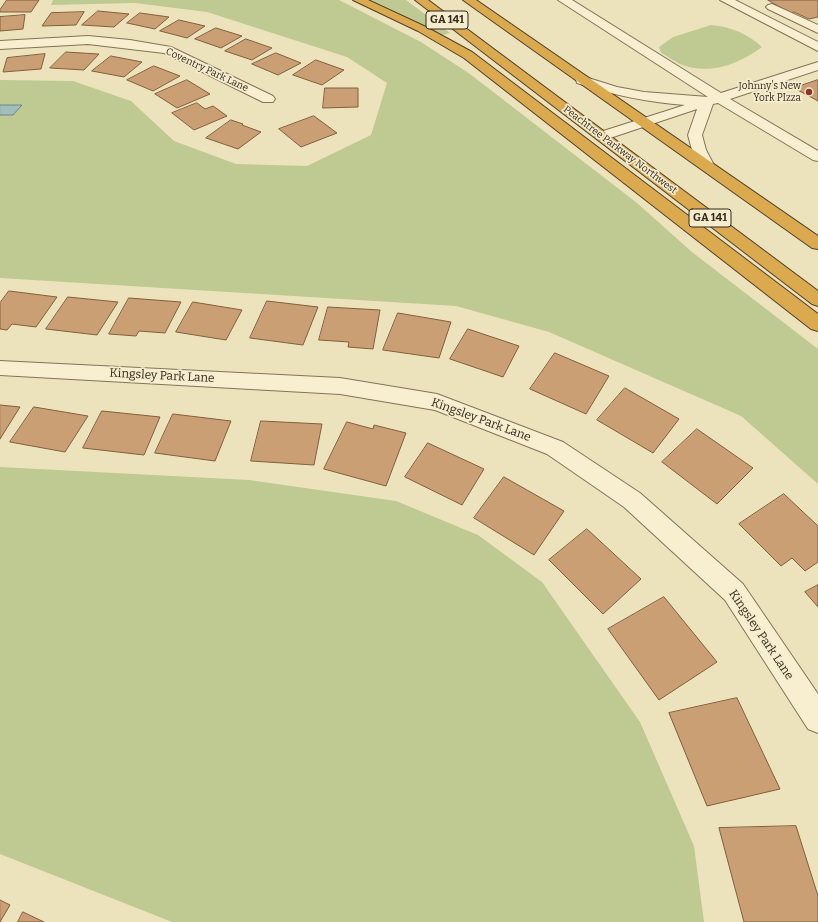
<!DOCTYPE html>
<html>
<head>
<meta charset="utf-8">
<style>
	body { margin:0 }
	canvas { display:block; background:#ece3bd }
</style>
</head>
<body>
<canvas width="818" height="922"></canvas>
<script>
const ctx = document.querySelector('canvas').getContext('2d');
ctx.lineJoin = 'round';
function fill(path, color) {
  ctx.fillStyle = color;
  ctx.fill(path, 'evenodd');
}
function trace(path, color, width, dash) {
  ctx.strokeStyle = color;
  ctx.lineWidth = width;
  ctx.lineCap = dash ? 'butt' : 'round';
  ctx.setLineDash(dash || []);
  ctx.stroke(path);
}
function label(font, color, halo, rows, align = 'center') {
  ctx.font = font + ' Bitter,serif';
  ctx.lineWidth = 3.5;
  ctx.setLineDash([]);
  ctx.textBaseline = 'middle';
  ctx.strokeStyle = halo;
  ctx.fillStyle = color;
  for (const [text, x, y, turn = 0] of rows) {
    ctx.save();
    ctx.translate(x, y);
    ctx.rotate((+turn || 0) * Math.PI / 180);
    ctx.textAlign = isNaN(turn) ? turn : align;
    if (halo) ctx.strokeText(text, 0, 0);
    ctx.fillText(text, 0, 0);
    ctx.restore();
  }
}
fill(new Path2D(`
	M53,0H339L421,42L470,74L637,203L692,252L818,349V484L741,416L549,332L456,306L0,278V80L73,81L131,101L174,141L236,164L307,166L371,135L387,83L347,57L207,12L135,3L51,5Z
	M366,0H406L450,33L443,35Z
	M711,25C731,27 747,33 762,47C739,64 709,76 680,64C674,61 667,56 661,53L659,47L673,37Z
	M0,467L249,480L396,501L478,535L542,582L640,722L694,846L704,922H172L0,854Z`), '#beca92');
const water = new Path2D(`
	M0,105H22L13,115H0Z`);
fill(water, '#a1beb8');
trace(water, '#698b85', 1);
const building = new Path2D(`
	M7,0H39L31,12H0V10Z
	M768,0H818V17L809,19L794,12L791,13Z
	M98,11L129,14L114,27L82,25Z
	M84,12L76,25L42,26L51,13Z
	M140,13L169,17L155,29L127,23Z
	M25,15L23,29L0,31V17Z
	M179,20L205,26L187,38L160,31Z
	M216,28L242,36L221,48L195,39Z
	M246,39L272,48L252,60L225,51Z
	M66,52L82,53L99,54L84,70L50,68Z
	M276,53L301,63L278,75L252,64Z
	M45,54L41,69L3,72L7,58Z
	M111,56L142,62L124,77L92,71Z
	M316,60L344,70L322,85L293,75Z
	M154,66L180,76L153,91L127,80Z
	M187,80L210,94L177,108L155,94Z
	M818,80V101L794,88Z
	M325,88H358V107L323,108Z
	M197,103L205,109L213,106L227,116L194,130L172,113Z
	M314,116L337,133L301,147L279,129Z
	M231,120L243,124L242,125L261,132L238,149L206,138Z
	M9,291L57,297L36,327L12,324L7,330L0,329V303Z
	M68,297L118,302L97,335L46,329Z
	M129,298L181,302L165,333L139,331L136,336L109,334Z
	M267,301L318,307L303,345L250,338Z
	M193,302L242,310L226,340L176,332Z
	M328,307L380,310L373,349L348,347L349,342L319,340Z
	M398,313L451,322L439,358L383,350Z
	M468,329L519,346L503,377L450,359Z
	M555,353L609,376L586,414L530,389Z
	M625,388L679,419L653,453L597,420Z
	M0,405L20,407L0,439Z
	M34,407L88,416L65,452L10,442Z
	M102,411L160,417L144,455L83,448Z
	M173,414L231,421L215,461L155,453Z
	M261,421L322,424L314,465L251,461Z
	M347,422L373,429L374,425L406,433L386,486L324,469Z
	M697,429L753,468L717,504L662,462Z
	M428,443L484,469L462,505L405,477Z
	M504,477L564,511L534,555L474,518Z
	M784,494L818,526V562L805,571L792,558L781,566L739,524Z
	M587,529L641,579L603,614L549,560Z
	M818,585V607L805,592Z
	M664,597L717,662L659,700L608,629Z
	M737,698L780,789L707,806L669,713Z
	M796,826L818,896V922H744L719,828Z
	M0,900L10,905L0,922Z
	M23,912L44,922H18Z`);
fill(building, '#ca9f74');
trace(building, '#825f3d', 1);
const minor = new Path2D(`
	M558,0H572L721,93L818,62V70L730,99L818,151V161L813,160L718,103L713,104L702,135L706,150L715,167L713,170H703L692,150L688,135L697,109L607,139H597L595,136L597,133L685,105C648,102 612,95 577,83L576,80L577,77L582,76L617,87L644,92L708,97Z
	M720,0H735L818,42V51Z
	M772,4L818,25V33L768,9L766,7L768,5Z
	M88,36L130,40L171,47L273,96L275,99L273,102H263L164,53L88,44L0,49V41Z
	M0,361L340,378L437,394L563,442L640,493L743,584L818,694V733L808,729L725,600L624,507L547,454L435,410L340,394L0,375Z`);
const highway = new Path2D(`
	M353,0H368L426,27L472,52L818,314V331L811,329L464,58L418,31Z
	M415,0H428L818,291V306L812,304Z
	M463,0H476L818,236V249L812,248Z`);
trace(minor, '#847357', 2);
trace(highway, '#51402c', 2);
fill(minor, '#f8efd0');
fill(highway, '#dcaa4e');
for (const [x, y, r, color] of [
	[809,92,4,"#923128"]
]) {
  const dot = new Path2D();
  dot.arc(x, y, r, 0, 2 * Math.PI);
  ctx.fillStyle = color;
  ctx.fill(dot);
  trace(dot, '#f4eccd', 1.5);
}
label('10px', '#33291b', '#f4eccd', [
	["Coventry Park Lane",207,70,25],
	["Peachtree Parkway Northwest",620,150,37]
]);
label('10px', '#33291b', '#f4eccd', [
	["Johnny's New",801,86],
	["York PIzza",801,98]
], 'right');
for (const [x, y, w] of [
	[447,20,42],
	[710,218,42]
]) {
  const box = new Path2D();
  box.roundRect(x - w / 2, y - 9, w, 18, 3);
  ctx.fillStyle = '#f4eccd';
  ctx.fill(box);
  trace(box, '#33291b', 1);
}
label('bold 11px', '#33291b', null, [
	["GA 141",447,20],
	["GA 141",710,218]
]);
label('12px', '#33291b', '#f4eccd', [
	["Kingsley Park Lane",162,376,3],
	["Kingsley Park Lane",481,420,20],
	["Kingsley Park Lane",761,635,56]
]);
</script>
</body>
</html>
